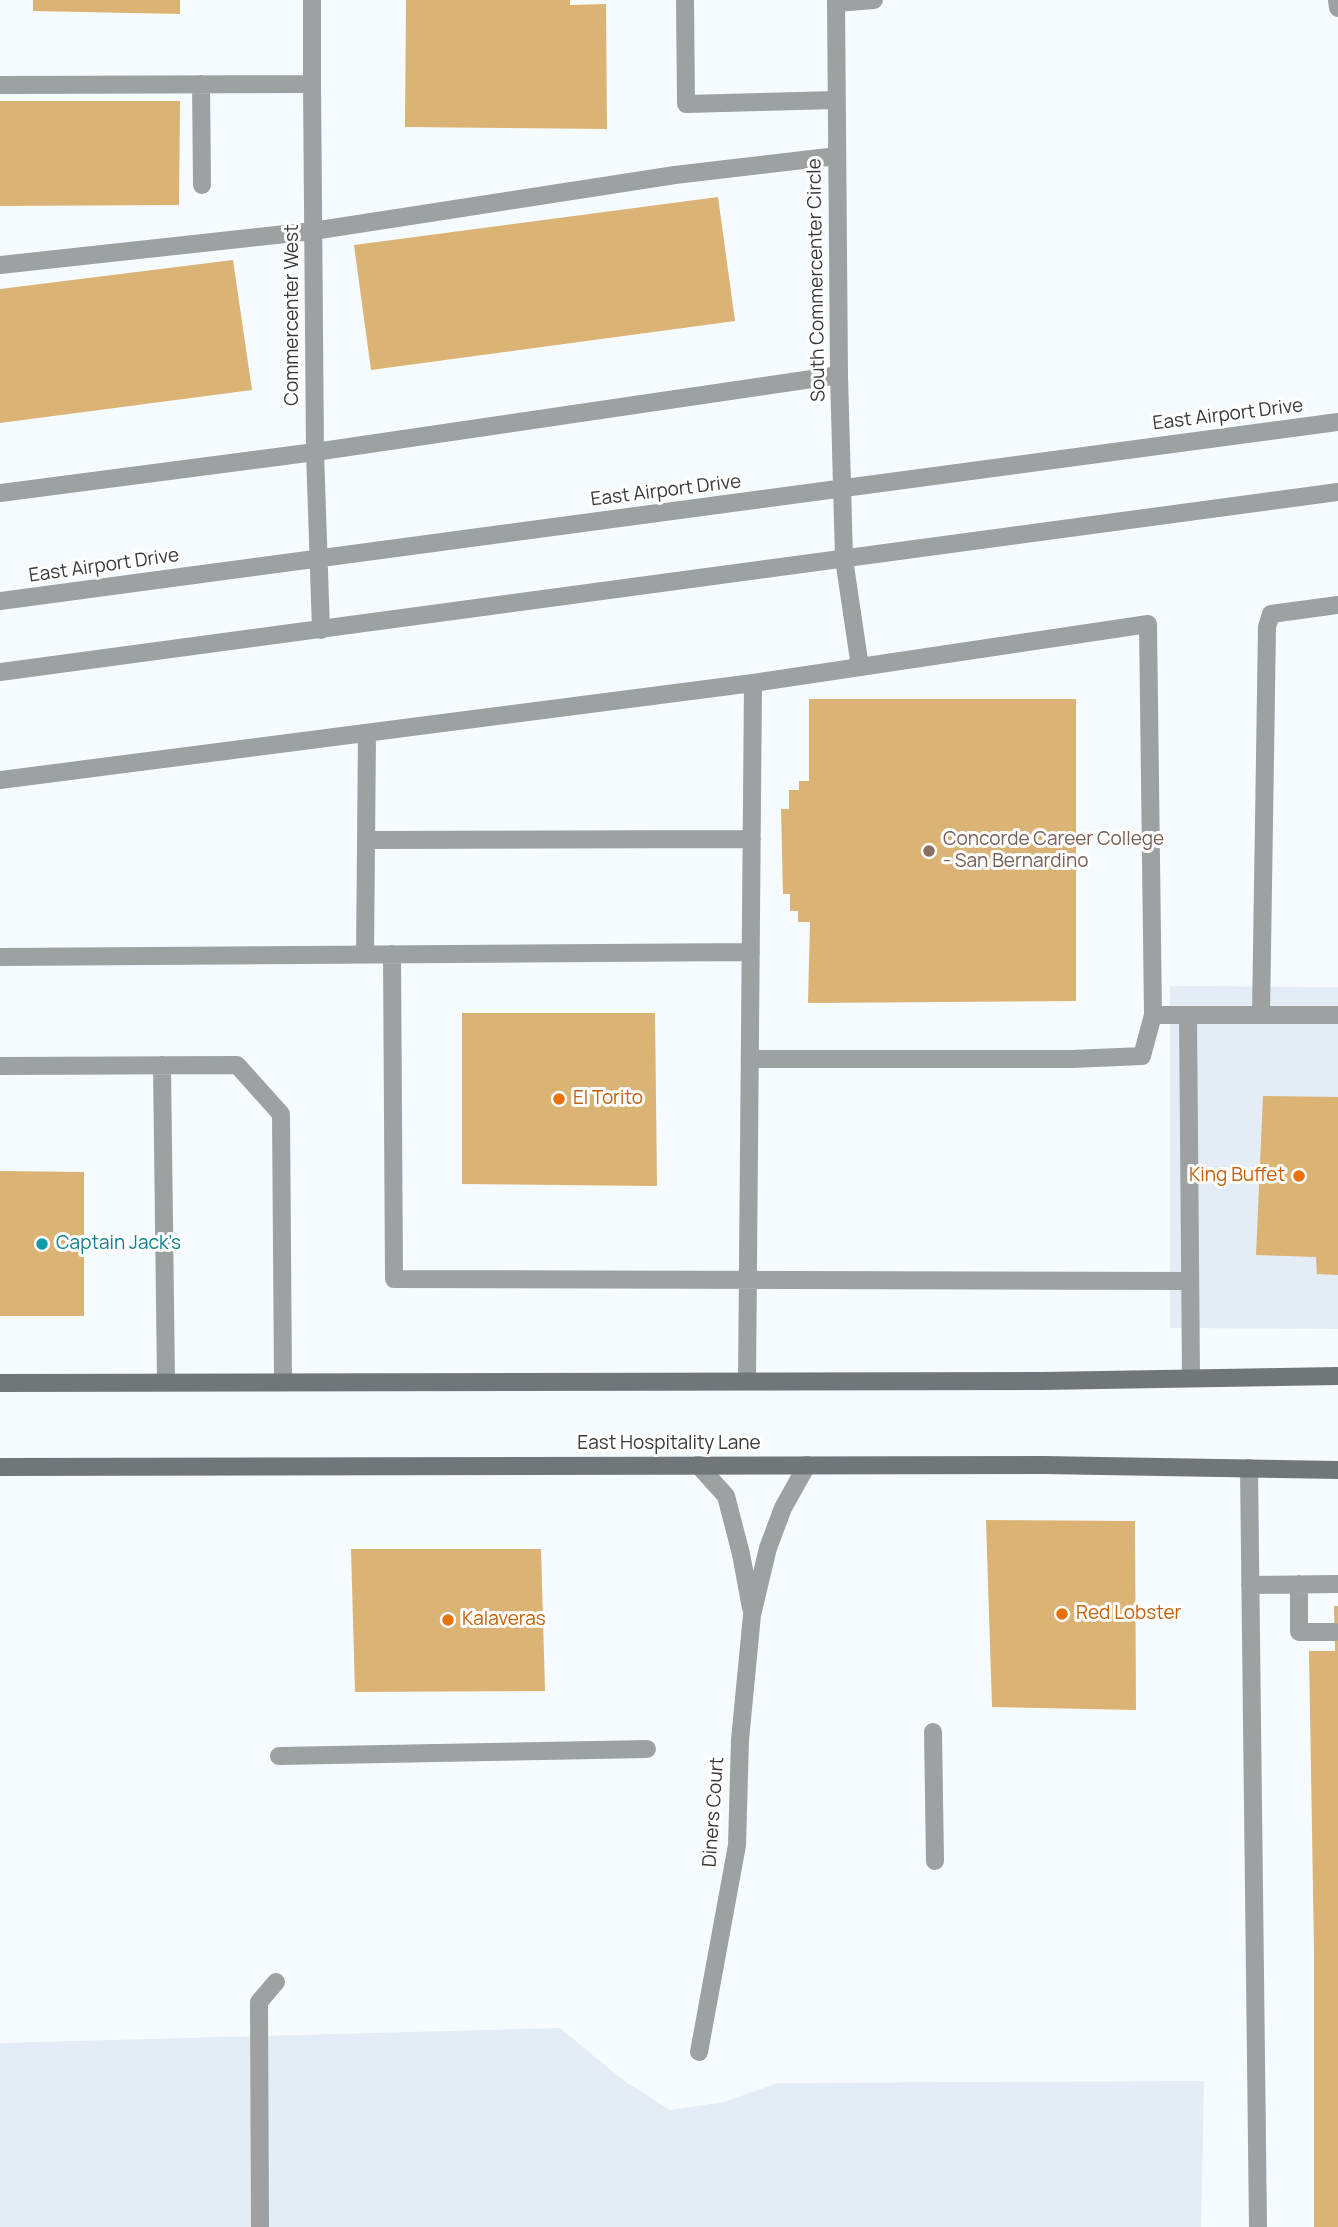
<!DOCTYPE html>
<html>
<head>
<meta charset="utf-8">
<style>
	body { margin:0 }
	canvas { display:block; background:#f6fbff }
</style>
</head>
<body>
<canvas width="1338" height="2227"></canvas>
<script>
const ctx = document.querySelector('canvas').getContext('2d');
ctx.lineJoin = 'round';
function fill(path, color) {
  ctx.fillStyle = color;
  ctx.fill(path, 'evenodd');
}
function trace(path, color, width, dash) {
  ctx.strokeStyle = color;
  ctx.lineWidth = width;
  ctx.lineCap = dash ? 'butt' : 'round';
  ctx.setLineDash(dash || []);
  ctx.stroke(path);
}
function label(font, color, halo, rows, align = 'center') {
  ctx.font = font + ' Manrope,sans-serif';
  ctx.lineWidth = 6;
  ctx.setLineDash([]);
  ctx.textBaseline = 'middle';
  ctx.strokeStyle = halo;
  ctx.fillStyle = color;
  for (const [text, x, y, turn = 0] of rows) {
    ctx.save();
    ctx.translate(x, y);
    ctx.rotate((+turn || 0) * Math.PI / 180);
    ctx.textAlign = isNaN(turn) ? turn : align;
    if (halo) ctx.strokeText(text, 0, 0);
    ctx.fillText(text, 0, 0);
    ctx.restore();
  }
}
fill(new Path2D(`
	M1170,986L1338,987V1329L1170,1328Z
	M560,2028L624,2081L670,2110L724,2102L778,2083L1204,2081L1201,2227H0V2043Z`), '#e4edf5');
fill(new Path2D(`
	M33,0H180V14L33,11Z
	M406,0H570V5L606,4L607,129L405,127Z
	M0,101H180L179,205L0,206Z
	M718,197L735,321L371,370L354,245Z
	M233,260L252,390L0,423V289Z
	M809,699H1076V1001L808,1003L810,922H798V911H790V894H783L781,809H789V790H799V781H809Z
	M462,1013H655L657,1186L462,1184Z
	M1263,1096L1338,1097V1275L1317,1274L1316,1257L1256,1255Z
	M0,1171L84,1172V1316H0Z
	M986,1520L1135,1521L1136,1710L992,1707Z
	M351,1549H541L545,1691L355,1692Z
	M1334,1606H1338V2227H1314V1951L1309,1651H1335Z`), '#dbb374');
trace(new Path2D(`
	M685,0L686,104L836,100
	M1337,0L1338,8
	M836,3L874,0
	M201,84L202,185
	M0,85L312,84V0
	M0,265L313,231L675,175L837,156
	M0,493L315,452L839,375
	M844,559L860,667
	M0,780L753,683L1148,624L1153,1015L1142,1056L1072,1059H750
	M366,840L752,839
	M392,954L394,1279L1190,1281
	M365,955L367,733
	M0,957L751,952
	M1153,1015H1338
	M1188,1015L1191,1378
	M1261,1015L1267,627L1271,614L1338,605
	M162,1065L166,1382
	M0,1066L237,1065L281,1114L283,1382
	M747,1381L753,683
	M1249,1468L1258,2227
	M1299,1584V1632H1335
	M1250,1585L1338,1584
	M933,1732L935,1861
	M279,1756L647,1749
	M260,2227L259,2002L276,1982`), '#9da1a2', 18);
trace(new Path2D(`
	M836,0L839,375L844,559
	M312,84L315,452L321,630
	M0,601L1338,422
	M0,672L1338,492
	M698,1465L726,1496L741,1554L751,1608
	M699,2052L737,1845L740,1740L752,1615L768,1548L783,1508L807,1465`), '#9da1a2', 18);
trace(new Path2D(`
	M0,1383L1042,1381L1338,1376
	M0,1467L1043,1465L1338,1470`), '#717678', 18);
for (const [x, y, r, color] of [
	[929,851,7,"#8d6e63"],
	[559,1099,7,"#e8710a"],
	[1299,1176,7,"#e8710a"],
	[42,1244,7,"#0f9aa8"],
	[1062,1614,7,"#e8710a"],
	[448,1620,7,"#e8710a"]
]) {
  const dot = new Path2D();
  dot.arc(x, y, r, 0, 2 * Math.PI);
  ctx.fillStyle = color;
  ctx.fill(dot);
  trace(dot, '#fff', 2.5);
}
label('19px', '#37393b', '#fff', [
	["South Commercenter Circle",817,280,-91],
	["Commercenter West",293,315,-90],
	["East Airport Drive",1228,415,-7],
	["East Airport Drive",666,491,-7],
	["East Airport Drive",104,566,-8],
	["East Hospitality Lane",669,1444],
	["Diners Court",714,1812,-86]
]);
label('19px', '#785e54', '#fff', [
	["Concorde Career College",943,840],
	["- San Bernardino",943,862]
], 'left');
label('19px', '#c56008', '#fff', [
	["El Torito",573,1099],
	["King Buffet",1285,1176,"right"],
	["Red Lobster",1076,1614],
	["Kalaveras",462,1620]
], 'left');
label('19px', '#0d838f', '#fff', [
	["Captain Jack's",56,1244]
], 'left');
</script>
</body>
</html>
